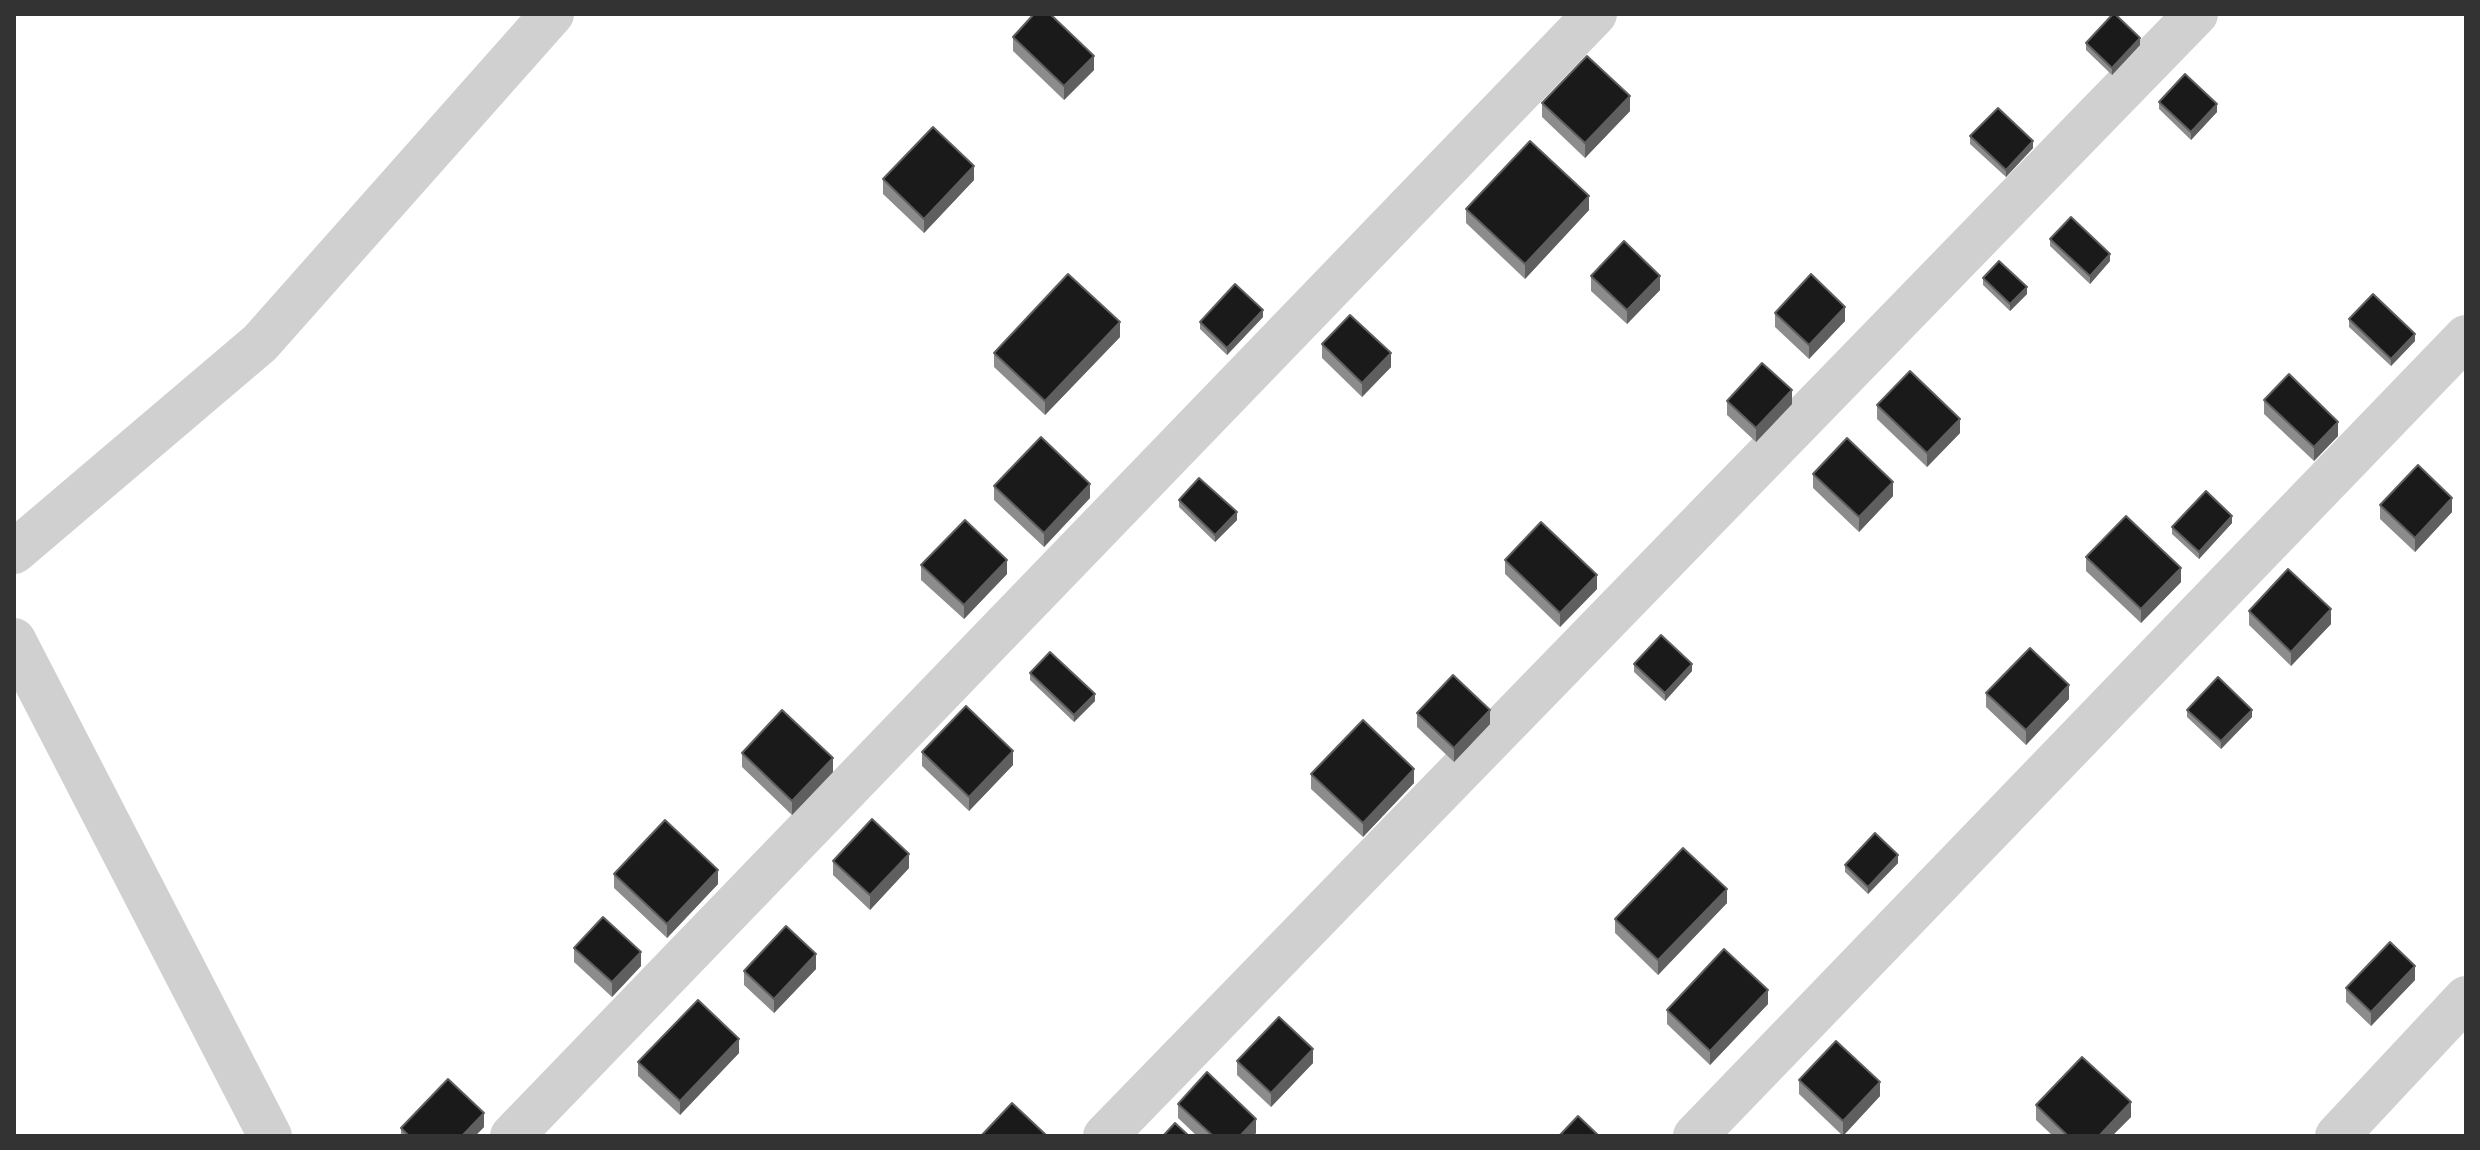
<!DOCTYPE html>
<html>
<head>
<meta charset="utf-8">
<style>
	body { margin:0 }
	#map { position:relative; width:2480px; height:1150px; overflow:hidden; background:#fff; font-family:Helvetica,sans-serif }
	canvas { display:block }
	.frame { position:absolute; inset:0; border:16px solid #333; pointer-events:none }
</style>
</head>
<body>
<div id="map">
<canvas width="2480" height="1150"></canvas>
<div class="frame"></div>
</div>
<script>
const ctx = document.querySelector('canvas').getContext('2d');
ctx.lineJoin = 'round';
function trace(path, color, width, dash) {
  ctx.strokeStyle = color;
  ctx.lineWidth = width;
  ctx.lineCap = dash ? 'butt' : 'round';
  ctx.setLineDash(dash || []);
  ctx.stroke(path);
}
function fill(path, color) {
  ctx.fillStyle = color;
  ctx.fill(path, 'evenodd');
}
trace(new Path2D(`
	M14,552L260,343L552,14
	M14,640L270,1136
	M512,1136L1595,14
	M1105,1136L2196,14
	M1695,1136L2466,337
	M2337,1136L2466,998`), '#d0d0d0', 44);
fill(new Path2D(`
	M1013,37L1094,70L1064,100L1013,51Z
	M2086,43L2140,45L2112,75L2086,50Z
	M2159,102L2217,112L2191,140L2159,109Z
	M1542,103L1630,111L1585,158L1542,117Z
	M1970,136L2033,148L2006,177L1970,144Z
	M883,179L974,180L924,233L883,194Z
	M1466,209L1589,210L1525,279L1466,223Z
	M2050,239L2110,261L2090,284L2050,246Z
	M1591,276L1660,290L1627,324L1591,291Z
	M1983,278L2027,294L2010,311L1983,285Z
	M1775,313L1845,321L1809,359L1775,327Z
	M1263,317L1227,355L1200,329V322Z
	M2349,319L2415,341L2391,366L2349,327Z
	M1120,337L1045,415L994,367V353Z
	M1322,344L1391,367L1362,397L1322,358Z
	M2264,400L2338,436L2314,461L2264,414Z
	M1727,401L1792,404L1756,442L1727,415Z
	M1877,405L1960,433L1927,467L1877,419Z
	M1813,474L1893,496L1859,532L1813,488Z
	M994,486L1090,498L1044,547L994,500Z
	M1179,500L1237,520L1215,542L1179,507Z
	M2380,505L2452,512L2415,552L2380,519Z
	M2232,523L2199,559L2172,534V527Z
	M2086,557L2181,582L2141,623L2086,571Z
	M1505,560L1597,589L1560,627L1505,574Z
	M921,565L1007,574L964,619L921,580Z
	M2249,611L2331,624L2291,666L2249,625Z
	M1634,664L1692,671L1665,701L1634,672Z
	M1030,673L1095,701L1074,722L1030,680Z
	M1986,693L2069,699L2026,745L1986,707Z
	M2187,710L2252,717L2221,749L2187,717Z
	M1417,713L1490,724L1454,762L1417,727Z
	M922,752L1013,765L969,811L922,766Z
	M742,753L833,772L792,815L742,767Z
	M1311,774L1414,783L1363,837L1311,789Z
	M833,861L909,868L870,910L833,875Z
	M1898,863L1868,894L1845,872V865Z
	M614,874L718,884L667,938L614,888Z
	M1727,903L1658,975L1615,933V919Z
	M574,948L641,966L612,997L574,962Z
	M816,969L774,1013L744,985V971Z
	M2415,980L2371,1026L2346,1002V988Z
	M1768,1004L1710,1065L1667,1024V1010Z
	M739,1053L680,1115L638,1076V1062Z
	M1237,1061L1313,1063L1271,1107L1237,1075Z
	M1799,1080L1880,1096L1843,1136L1799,1094Z
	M1178,1104L1256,1133L1253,1136H1197L1178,1118Z
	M2036,1105L2131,1117L2112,1136H2053L2036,1120Z
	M484,1127L475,1136H401V1128Z`), '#8c8c8c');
fill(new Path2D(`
	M2140,38V45L2112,75V68Z
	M1094,56V70L1064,100V86Z
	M1630,96V111L1585,158V143Z
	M2217,104V112L2191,140V132Z
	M2033,141V148L2006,177V170Z
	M974,166V180L924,233V219Z
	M1589,196V210L1525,279V264Z
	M2110,254V261L2090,284V276Z
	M1660,276V290L1627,324V310Z
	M2027,287V294L2010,311V304Z
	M1845,307V321L1809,359V345Z
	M1263,310V317L1227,355V348Z
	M1120,322V337L1045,415V401Z
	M2415,334V341L2391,366V359Z
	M1391,353V367L1362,397V383Z
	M1792,390V404L1756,442V428Z
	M1960,419V433L1927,467V453Z
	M2338,422V436L2314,461V447Z
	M1893,482V496L1859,532V517Z
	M1090,484V498L1044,547V533Z
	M2452,498V512L2415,552V538Z
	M1237,512V520L1215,542V535Z
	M2232,516V523L2199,559V552Z
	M1007,560V574L964,619V605Z
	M2181,568V582L2141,623V609Z
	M1597,575V589L1560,627V613Z
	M2331,609V624L2291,666V652Z
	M1692,664V671L1665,701V693Z
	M2069,685V699L2026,745V730Z
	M1095,694V701L1074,722V715Z
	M1490,710V724L1454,762V748Z
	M2252,710V717L2221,749V741Z
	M1013,751V765L969,811V797Z
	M833,758V772L792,815V801Z
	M1414,769V783L1363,837V823Z
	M909,854V868L870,910V895Z
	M1898,855V863L1868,894V887Z
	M718,870V884L667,938V924Z
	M1727,889V903L1658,975V960Z
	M641,952V966L612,997V982Z
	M816,954V969L774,1013V999Z
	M2415,966V980L2371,1026V1012Z
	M1768,990V1004L1710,1065V1051Z
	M739,1039V1053L680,1115V1101Z
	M1313,1049V1063L1271,1107V1093Z
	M1880,1082V1096L1843,1136V1121Z
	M2131,1102V1117L2112,1136H2099Z
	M484,1113V1127L475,1136H462Z
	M1256,1119V1133L1253,1136H1240Z`), '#5f5f5f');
const building = new Path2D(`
	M1034,14H1050L1094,56L1064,86L1013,37Z
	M2113,14H2115L2140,38L2112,68L2086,43Z
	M1587,56L1630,96L1585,143L1542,103Z
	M2185,74L2217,104L2191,132L2159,102Z
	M1998,108L2033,141L2006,170L1970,136Z
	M933,127L974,166L924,219L883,179Z
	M1530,141L1589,196L1525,264L1466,209Z
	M2071,217L2110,254L2090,276L2050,239Z
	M1624,241L1660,276L1627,310L1591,276Z
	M1999,261L2027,287L2010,304L1983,278Z
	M1068,274L1120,322L1045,401L994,353Z
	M1811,274L1845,307L1809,345L1775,313Z
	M1235,284L1263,310L1227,348L1200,322Z
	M2373,294L2415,334L2391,359L2349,319Z
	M1350,315L1391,353L1362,383L1322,344Z
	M1762,363L1792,390L1756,428L1727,401Z
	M1910,371L1960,419L1927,453L1877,405Z
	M2289,374L2338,422L2314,447L2264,400Z
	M1041,437L1090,484L1044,533L994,486Z
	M1847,438L1893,482L1859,517L1813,474Z
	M2418,465L2452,498L2415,538L2380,505Z
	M1199,478L1237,512L1215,535L1179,500Z
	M2206,491L2232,516L2199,552L2172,527Z
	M2126,516L2181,568L2141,609L2086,557Z
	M965,520L1007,560L964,605L921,565Z
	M1541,522L1597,575L1560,613L1505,560Z
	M2288,569L2331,609L2291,652L2249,611Z
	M1661,635L1692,664L1665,693L1634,664Z
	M2030,648L2069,685L2026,730L1986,693Z
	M1050,652L1095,694L1074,715L1030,673Z
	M1453,675L1490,710L1454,748L1417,713Z
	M2218,677L2252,710L2221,741L2187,710Z
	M966,706L1013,751L969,797L922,752Z
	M782,710L833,758L792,801L742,753Z
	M1363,720L1414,769L1363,823L1311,774Z
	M872,819L909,854L870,895L833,861Z
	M665,820L718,870L667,924L614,874Z
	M1875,833L1898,855L1868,887L1845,865Z
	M1683,848L1727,889L1658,960L1615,919Z
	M603,917L641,952L612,982L574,948Z
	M786,926L816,954L774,999L744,971Z
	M2390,942L2415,966L2371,1012L2346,988Z
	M1724,949L1768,990L1710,1051L1667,1010Z
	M698,1000L739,1039L680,1101L638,1062Z
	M1279,1017L1313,1049L1271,1093L1237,1061Z
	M1836,1041L1880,1082L1843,1121L1799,1080Z
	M2082,1057L2131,1102L2099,1136H2068L2036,1105Z
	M1207,1072L1256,1119L1240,1136H1213L1178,1104Z
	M448,1079L484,1113L462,1136H409L401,1128Z
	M1012,1103L1046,1135L1045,1136H981Z
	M1578,1116L1599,1136H1559Z
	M1175,1123L1189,1136H1163Z`);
fill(building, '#1a1a1a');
trace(building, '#5f5f5f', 2);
</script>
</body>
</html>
